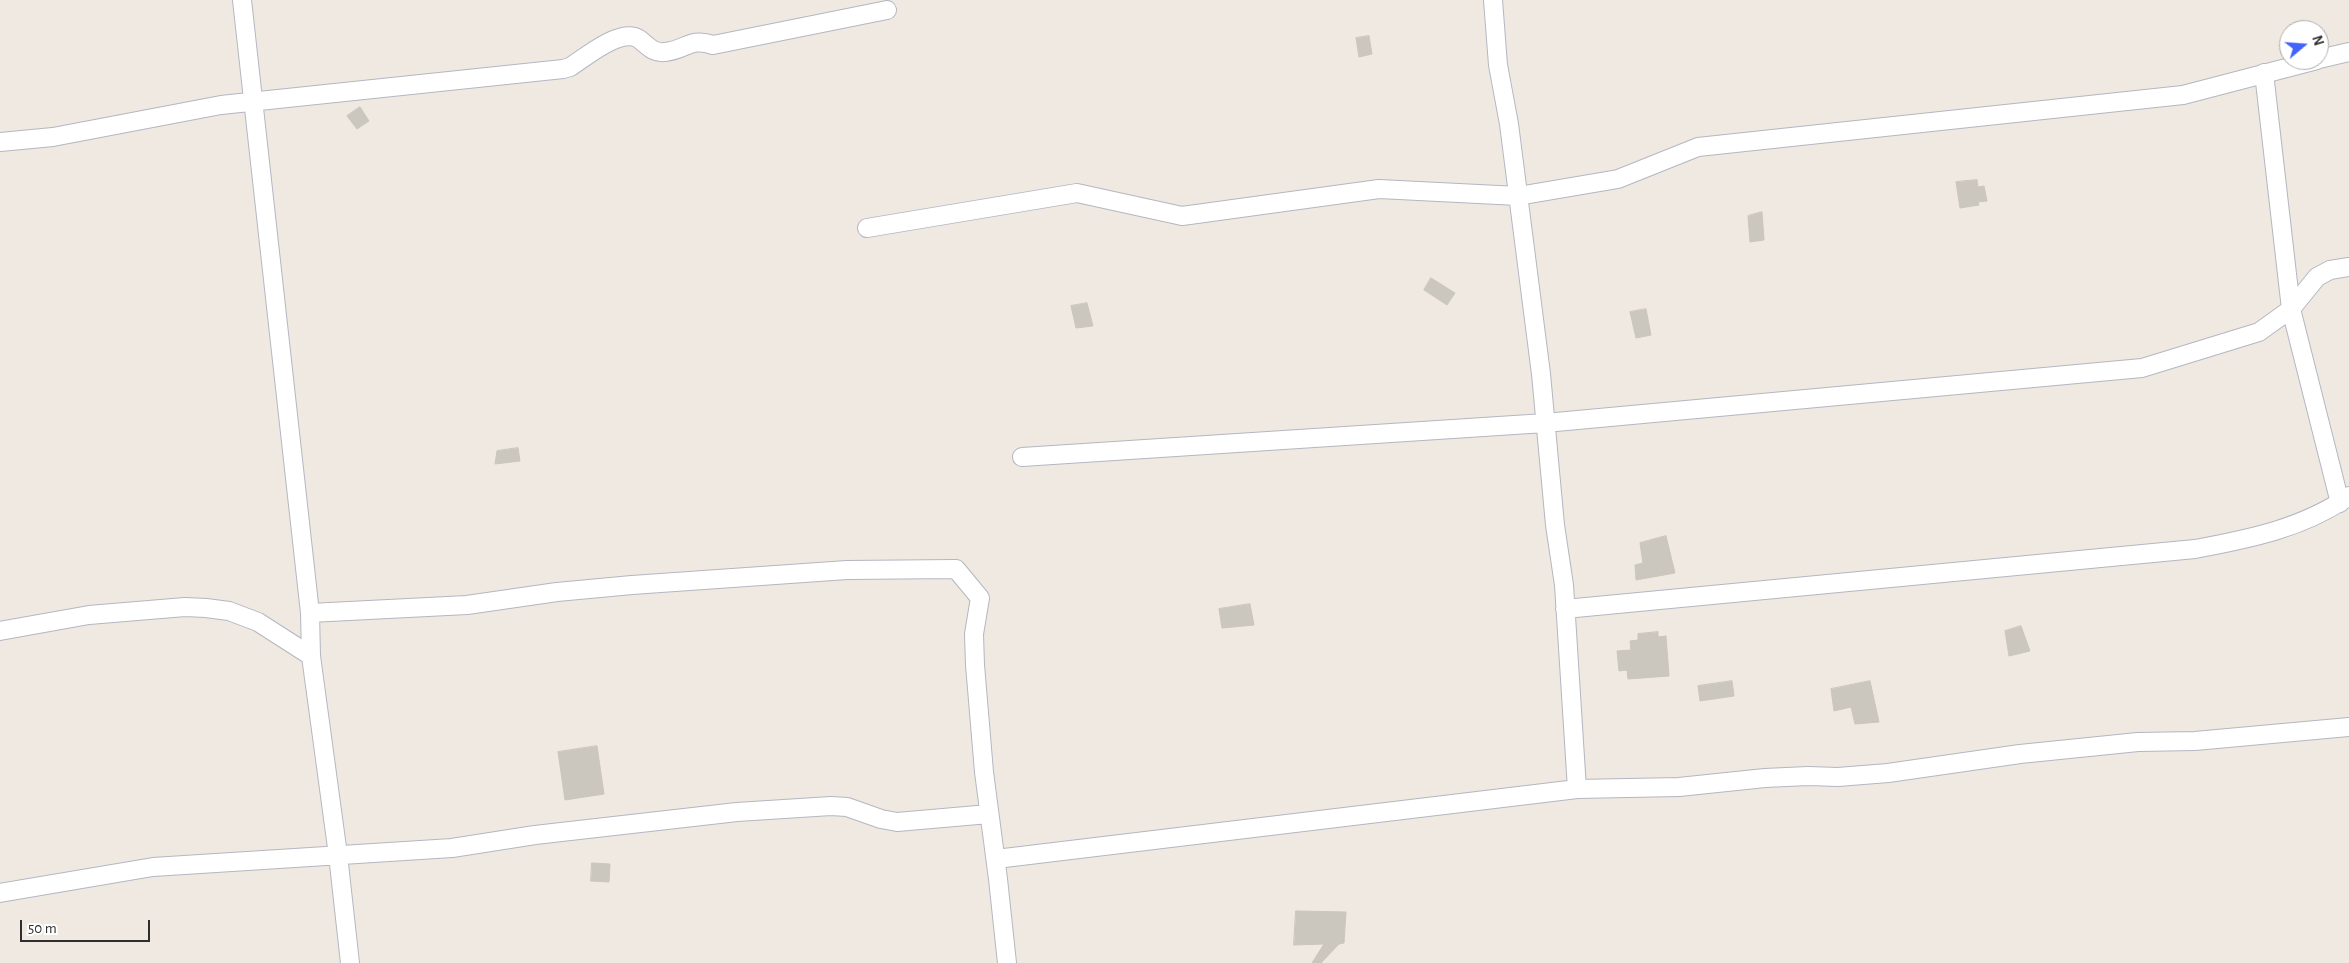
<!DOCTYPE html>
<html>
<head>
<meta charset="utf-8">
<style>
	body { margin:0 }
	#map { position:relative; width:2349px; height:963px; overflow:hidden; background:#efe9e1; font-family:"Alegreya Sans",sans-serif }
	canvas { display:block }
	.north { position:absolute; left:2279px; top:20px; width:50px; height:50px; box-sizing:border-box; background:#fff; border:1px solid #ababab; border-radius:50%; rotate:72deg; font-size:14px; font-weight:700; line-height:20px; text-align:center; color:#2e2e2e }
	.north::after { content:''; display:block; margin:auto; width:18px; height:22px; background:#4264fb; clip-path:polygon(50% 0,100% 100%,50% 72%,0 100%) }
	.scale { position:absolute; left:20px; top:920px; width:130px; height:22px; box-sizing:border-box; border:2px solid #2e2e2e; border-top:0; padding-left:6px; font-size:15px; line-height:18px; white-space:nowrap; color:#2e2e2e; -webkit-text-stroke:4px #fff; paint-order:stroke }
</style>
</head>
<body>
<div id="map">
<canvas width="2349" height="963"></canvas>
<div class="north">N</div>
<div class="scale">50 m</div>
</div>
<script>
const ctx = document.querySelector('canvas').getContext('2d');
ctx.lineJoin = 'round';
function fill(path, color) {
  ctx.fillStyle = color;
  ctx.fill(path, 'evenodd');
}
function trace(path, color, width, dash) {
  ctx.strokeStyle = color;
  ctx.lineWidth = width;
  ctx.lineCap = dash ? 'butt' : 'round';
  ctx.setLineDash(dash || []);
  ctx.stroke(path);
}
const building = new Path2D(`
	M1369,36L1372,54L1359,57L1356,38Z
	M360,107L369,121L357,129L347,116Z
	M1977,180L1978,187L1984,186L1987,201L1978,202L1979,205L1960,208L1956,182Z
	M1762,212L1764,240L1750,242L1748,216Z
	M1431,278L1455,293L1447,305L1424,290Z
	M1087,303L1093,326L1076,328L1071,306Z
	M1646,309L1651,335L1636,338L1630,312Z
	M518,448L520,461L495,464L497,451Z
	M1666,536L1675,573L1636,580L1635,565L1643,563L1640,543Z
	M1250,604L1254,625L1222,628L1219,609Z
	M2021,626L2030,651L2009,656L2005,631Z
	M1658,632V637L1666,636L1669,676L1628,679L1627,670L1619,671L1617,651L1631,650L1630,641L1638,640V634Z
	M1732,681L1734,696L1700,701L1698,686Z
	M1870,681L1879,722L1855,724L1851,707L1834,711L1831,689Z
	M597,746L604,794L565,800L558,752Z
	M592,863L610,864L609,882L591,881Z
	M1296,911L1346,912L1344,943L1339,944L1321,963H1312L1324,944L1294,945Z`);
fill(building, '#cbc7bf');
trace(building, '#cbc5ba', 1);
const street = new Path2D(`
	M242,0L310,613L311,656L338,855L350,963
	M1493,0L1498,65L1509,124L1541,374L1555,525L1564,585L1577,789
	M2319,59L2349,52
	M2264,73L2291,309L2340,503
	M0,142L53,137L221,105L563,69L570,67C586,57 621,27 639,39C647,45 654,54 665,52C686,50 690,37 713,45L887,10
	M867,228L1077,193L1182,216L1379,189L1518,196L1618,179L1698,147L2183,95L2317,60
	M1022,457L1545,423L2142,368L2259,332L2291,309L2317,277L2330,270L2349,267
	M1565,609L2195,549C2249,539 2304,528 2349,496
	M310,613L467,605L557,592L632,585L847,570L956,569L980,598L974,634L975,665L984,772L998,879L1007,963
	M0,631L89,615L185,607L206,608L229,611L258,622L311,656
	M996,859L1577,789L1679,787L1765,778L1808,776L1838,777L1888,773L2020,754L2138,742L2195,741L2349,727
	M0,893L153,867L452,848L535,835L737,812L831,806L847,807L881,819L897,822L989,814`);
trace(street, '#b4b7c1', 20);
trace(street, '#fff', 18);
</script>
</body>
</html>
